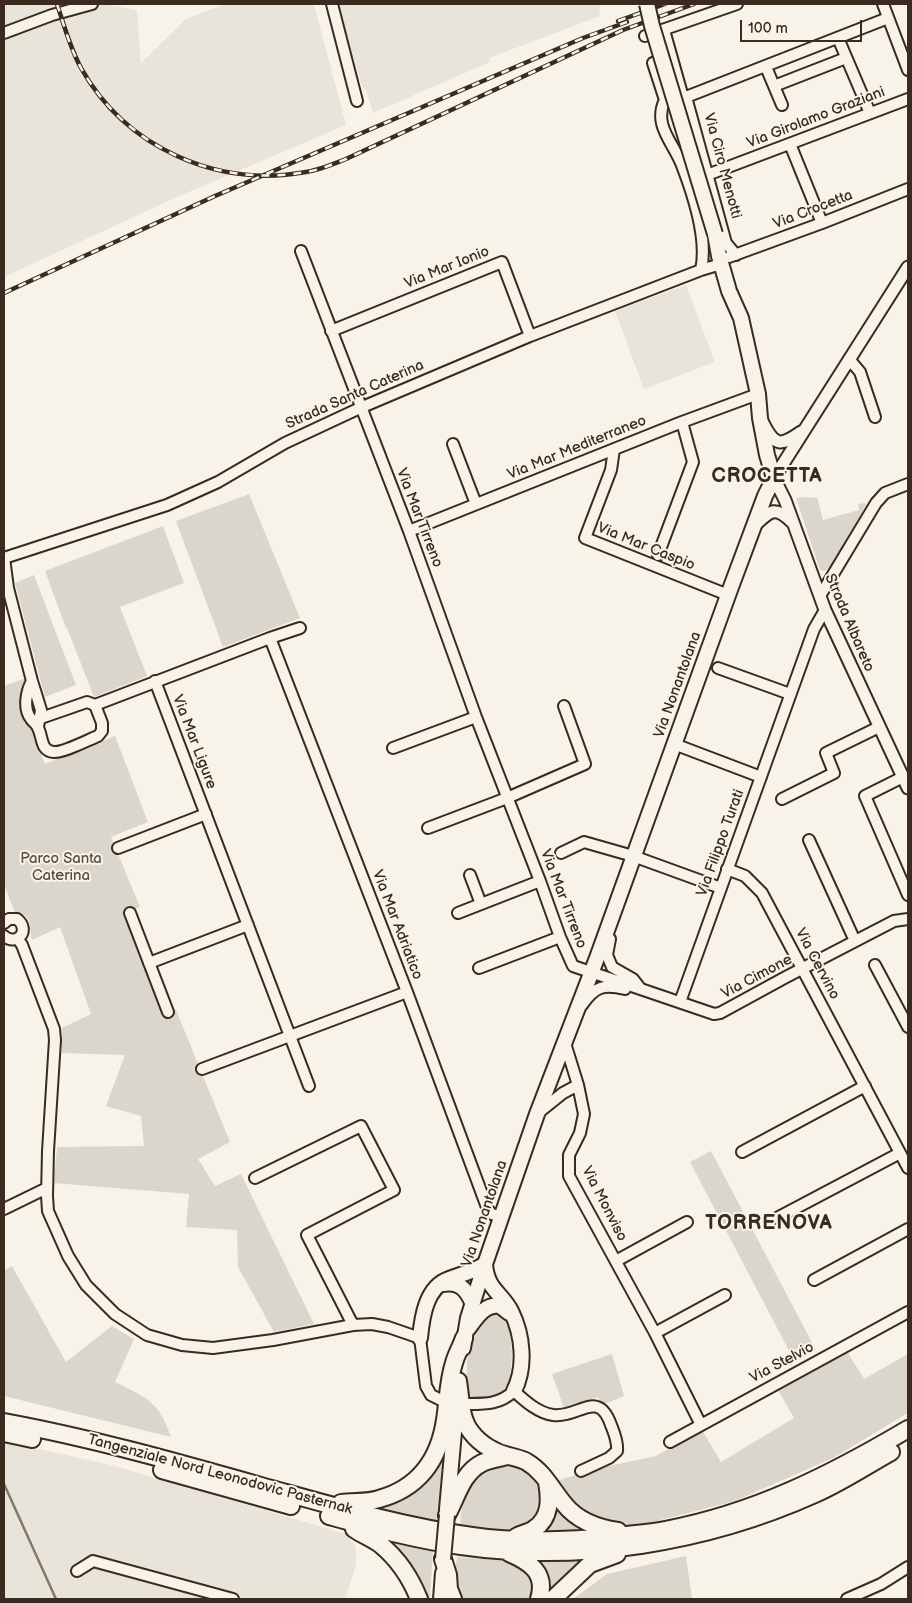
<!DOCTYPE html>
<html>
<head>
<meta charset="utf-8">
<style>
	body { margin:0 }
	#map { position:relative; width:912px; height:1603px; overflow:hidden; background:#f7f3e8; font-family:"Balsamiq Sans",sans-serif }
	canvas { display:block }
	.frame { position:absolute; inset:0; border:5px solid #3b2a1e; pointer-events:none }
	.scale { position:absolute; left:740px; top:20px; width:122px; height:22px; box-sizing:border-box; border:2px solid #3b2a1e; border-top:0; padding-left:6px; font-size:15px; line-height:18px; white-space:nowrap; color:#3b2a1e; -webkit-text-stroke:4px #f7f3e8; paint-order:stroke }
</style>
</head>
<body>
<div id="map">
<canvas width="912" height="1603"></canvas>
<div class="frame"></div>
<div class="scale">100 m</div>
</div>
<script>
const ctx = document.querySelector('canvas').getContext('2d');
ctx.lineJoin = 'round';
function fill(path, color) {
  ctx.fillStyle = color;
  ctx.fill(path, 'evenodd');
}
function trace(path, color, width, dash) {
  ctx.strokeStyle = color;
  ctx.lineWidth = width;
  ctx.lineCap = dash ? 'butt' : 'round';
  ctx.setLineDash(dash || []);
  ctx.stroke(path);
}
function label(font, color, halo, rows, align = 'center') {
  ctx.font = font + ' "Balsamiq Sans",sans-serif';
  ctx.lineWidth = 4;
  ctx.setLineDash([]);
  ctx.textBaseline = 'middle';
  ctx.strokeStyle = halo;
  ctx.fillStyle = color;
  for (const [text, x, y, turn = 0] of rows) {
    ctx.save();
    ctx.translate(x, y);
    ctx.rotate((+turn || 0) * Math.PI / 180);
    ctx.textAlign = isNaN(turn) ? turn : align;
    if (halo) ctx.strokeText(text, 0, 0);
    ctx.fillText(text, 0, 0);
    ctx.restore();
  }
}
fill(new Path2D(`
	M4,4H103L137,10L141,63L186,19L225,4H314L346,125L177,197L4,277Z
	M338,4H599L600,16L489,58L490,62L373,113L366,90L362,87Z
	M686,285L715,362L644,389L615,311Z
	M4,1441L115,1466L346,1534L356,1547V1565L345,1599H4Z`), '#e9e4d9');
fill(new Path2D(`
	M249,494L300,618L223,647L176,521Z
	M805,497L810,498L817,497L823,520L859,510L858,504L865,503L866,505L831,567L824,571L820,570L796,498Z
	M163,526L184,583L120,607L147,676L94,697L67,628L87,620L66,628L45,571Z
	M34,575L76,685L45,697L15,583Z
	M26,678L22,709L26,722L32,730L45,764L115,736L148,822L111,837L140,907L126,913L165,1015L176,1010L230,1142L198,1159L215,1186L241,1174L314,1324L274,1332L238,1267L237,1230L186,1227L189,1194L54,1183L57,1147L144,1146L141,1116L106,1106L125,1055L62,1053V1028L91,1014L60,927L32,940C28,927 35,915 15,913L4,884V686Z
	M711,1151L816,1350L795,1362L690,1162Z
	M12,1266L66,1362L112,1326L134,1339L115,1382C147,1398 158,1400 171,1437L4,1396V1270Z
	M491,1310L501,1313L509,1324L512,1353L510,1380L502,1393L485,1398H466L467,1359L472,1334Z
	M848,1353L864,1379L908,1354V1413L833,1458L735,1501L641,1525L611,1527L585,1517L552,1482L600,1468L656,1456L702,1430L721,1462L794,1418L778,1390Z
	M612,1354L624,1396L602,1405L598,1397L564,1408L552,1374Z
	M444,1441L437,1526L359,1509L381,1505Z
	M492,1465C504,1466 518,1465 528,1474C544,1487 548,1511 531,1524C530,1525 527,1528 525,1528C509,1533 477,1528 460,1527L463,1489L473,1475Z
	M552,1499C562,1516 570,1522 588,1532L534,1534Z
	M367,1534L402,1544L433,1551L430,1599H421Z
	M686,1556L692,1599H573L607,1574Z
	M457,1557L512,1561L523,1567L533,1583L534,1599H456L452,1589Z
	M589,1559L546,1599L531,1562Z`), '#dbd6cb');
trace(new Path2D(`
	M4,1484L56,1599`), '#84786c', 2.5);
const minor = new Path2D(`
	M332,4L357,101
	M883,4L908,70
	M664,30L682,94L686,97L726,243L736,255
	M4,33L52,15L92,4
	M645,36L737,4
	M838,38L870,113
	M766,67L782,105
	M774,86L846,58
	M679,95L665,100C652,126 675,144 683,168C694,197 708,239 701,270
	M686,97L888,18
	M665,100L653,63L668,58
	M790,144L822,223
	M707,175L908,99
	M301,251L409,531L476,717L540,881L560,937L573,966L714,1014L720,1013L786,977L894,921L908,919
	M729,257L822,223L908,189
	M331,331L502,262L530,336
	M849,359L860,372L875,417
	M453,444L476,504
	M614,449L611,470L585,538L728,595
	M409,531L682,422L758,394
	M658,555L693,462L682,422
	M820,596L876,503L885,493L908,484
	M270,638L407,992L488,1210L492,1214L501,1217
	M718,668L790,694
	M32,681C26,692 23,709 31,719C33,722 37,724 38,728C43,737 40,751 54,752C63,753 88,740 98,736L102,731V723L95,705L87,702L41,718
	M155,681L309,1086
	M95,705L270,638L300,628
	M38,727L41,710L32,681L8,588L4,558L167,505L218,482L285,443L360,408L530,336L701,270L721,264
	M674,744L761,777
	M393,748L476,717
	M903,777L865,796L908,895
	M782,799L834,773L826,753L879,727
	M428,828L507,798L585,764L564,706
	M809,840L855,941
	M118,848L206,814
	M561,853L584,842L633,856L721,888
	M727,869L745,876L762,893L908,1168
	M470,875L481,904
	M130,913L168,1012
	M458,913L540,881
	M4,923L9,919H17C31,930 17,947 4,936
	M18,939L22,945L54,1029L55,1040L48,1151L47,1196L48,1211L68,1256L86,1285L115,1314L147,1335L182,1345L213,1348L273,1340L353,1325L372,1324L388,1327L420,1338L426,1386L431,1395L445,1402
	M610,939L607,955L612,967L633,979L640,988
	M149,963L248,925
	M875,965L908,1027
	M479,968L560,937
	M680,1002L814,629L825,610
	M582,1005C595,986 604,984 625,989
	M565,1043L578,1085L584,1114L580,1133L569,1155V1176L655,1333L701,1425
	M202,1069L407,992
	M538,1113L563,1093L578,1085
	M742,1152L865,1086
	M255,1178L361,1126L394,1190L307,1235L353,1325
	M4,1209L47,1188
	M777,1218L900,1153
	M616,1261L687,1222
	M814,1280L908,1229
	M655,1333L725,1295
	M469,1404C487,1404 500,1404 514,1391C525,1401 538,1413 553,1415C579,1418 598,1388 611,1425C614,1433 618,1441 617,1451L609,1458L581,1471
	M670,1442L908,1312
	M77,1571L93,1561L233,1599
	M847,1599L881,1584L908,1567`);
const tertiary = new Path2D(`
	M908,267L774,478L785,500L825,610L908,788
	M763,423C775,447 781,446 801,432
	M755,525C770,511 775,505 792,522`);
const secondary = new Path2D(`
	M485,1264C487,1290 501,1292 511,1311C523,1335 526,1367 514,1391
	M443,1284C459,1281 466,1289 472,1302
	M468,1329C476,1318 485,1303 500,1306L509,1313
	M420,1338C422,1317 426,1287 449,1279C462,1274 473,1272 485,1264
	M463,1348L468,1318L485,1264L537,1114L597,958L731,587L765,496L774,478L767,455L760,418L758,394L741,318L729,291L719,256L715,234
	M447,1509L457,1399
	M441,1599L443,1573`);
const trunk = new Path2D(`
	M458,1381C461,1399 460,1418 471,1432C480,1444 495,1453 509,1456C516,1458 522,1459 527,1462C544,1472 552,1490 565,1505C578,1521 598,1528 618,1531
	M4,1422C91,1438 176,1462 261,1486C330,1505 400,1526 472,1536C520,1543 570,1541 618,1536C634,1534 650,1533 665,1530C755,1513 830,1475 908,1429
	M4,1433L32,1439
	M162,1470L291,1506
	M341,1503C353,1501 367,1503 379,1499C419,1488 439,1460 445,1420C448,1401 448,1381 454,1363C456,1355 461,1347 464,1338
	M447,1515C457,1497 462,1473 482,1463C490,1459 499,1458 508,1456
	M329,1516C373,1528 416,1540 461,1546C581,1563 706,1543 815,1494C842,1482 866,1466 891,1452
	M354,1529C363,1535 373,1539 381,1545C398,1559 411,1579 419,1599
	M516,1537C522,1533 529,1533 534,1529C551,1518 550,1499 547,1482
	M509,1553C530,1562 547,1573 539,1599
	M443,1559L448,1575L449,1589L453,1599
	M553,1599L590,1564L617,1554`);
trace(minor, '#3b2a1e', 14);
trace(tertiary, '#3b2a1e', 15);
trace(secondary, '#3b2a1e', 18);
trace(trunk, '#3b2a1e', 20);
trace(minor, '#f7f3e8', 10);
trace(tertiary, '#f7f3e8', 11);
trace(secondary, '#f7f3e8', 14);
trace(trunk, '#f7f3e8', 16);
const rail = new Path2D(`
	M57,4C64,25 70,48 81,68C126,148 217,188 306,172C320,170 333,164 346,159L623,30L694,4
	M618,21L665,4
	M4,293L215,196L583,38L627,22`);
trace(rail, '#3b2a1e', 4.5);
trace(rail, '#f7f3e8', 2.5, [8]);
const secondaryBridge = new Path2D(`
	M647,4L652,26L715,234
	M443,1559L447,1515`);
trace(secondaryBridge, '#3b2a1e', 18, []);
trace(secondaryBridge, '#f7f3e8', 14);
label('15px', '#3b2a1e', '#f7f3e8', [
	["Via Girolamo Graziani",816,118,-21],
	["Via Ciro Menotti",722,166,75],
	["Via Crocetta",813,210,-21],
	["Via Mar Ionio",447,268,-22],
	["Strada Santa Caterina",355,395,-24],
	["Via Mar Mediterraneo",577,448,-22],
	["Via Mar Tirreno",419,518,69],
	["Via Mar Caspio",646,547,22],
	["Strada Albareto",849,623,67],
	["Via Nonantolana",678,685,-70],
	["Via Mar Ligure",194,742,69],
	["Via Filippo Turati",721,843,-70],
	["Via Mar Tirreno",563,899,69],
	["Via Mar Adriatico",397,925,69],
	["Via Cervino",817,964,62],
	["Via Cimone",757,977,-28],
	["Via Monviso",604,1204,63],
	["Via Nonantolana",485,1214,-71],
	["Via Stelvio",782,1363,-28],
	["Tangenziale Nord Leonodovic Pasternak",220,1475,15]
]);
label('15px', '#5b4c41', '#f7f3e8', [
	["Parco Santa",61,859],
	["Caterina",61,876]
]);
ctx.letterSpacing = '1px';
label('bold 20px', '#3b2a1e', '#f7f3e8', [
	["CROCETTA",767,477],
	["TORRENOVA",769,1224]
]);
ctx.letterSpacing = '0px';
</script>
</body>
</html>
